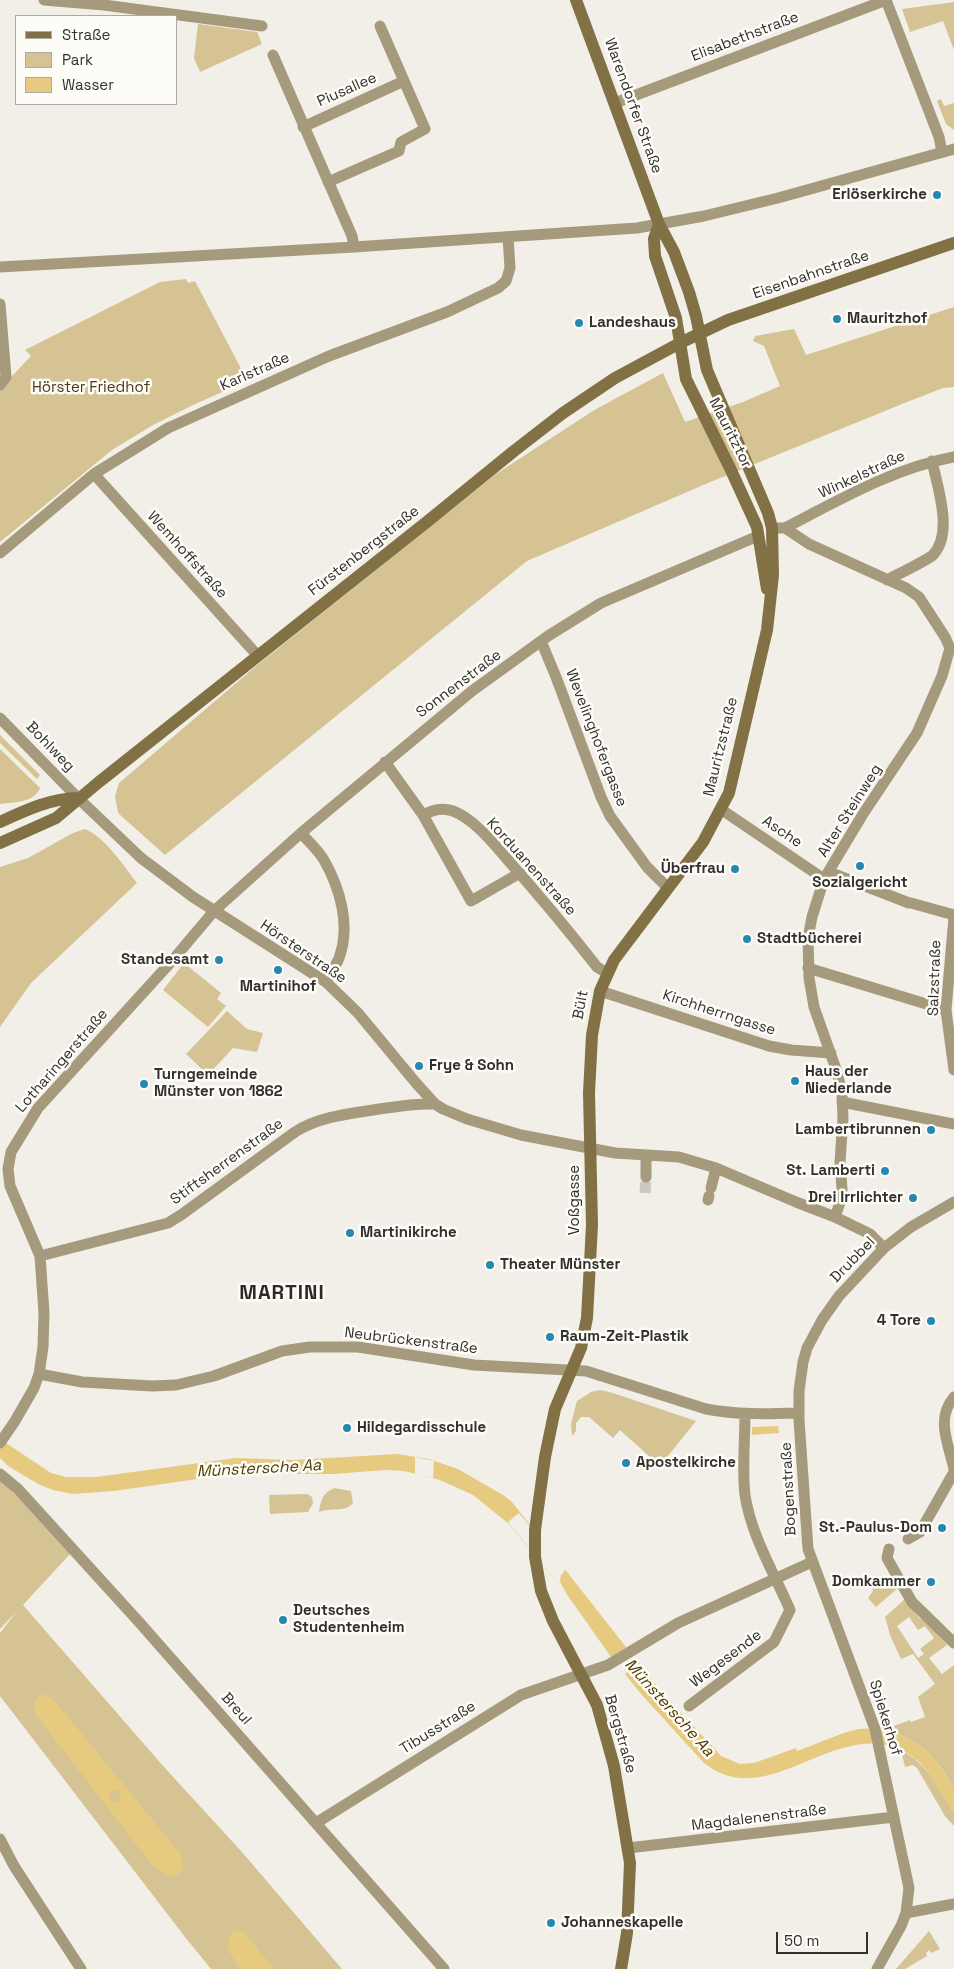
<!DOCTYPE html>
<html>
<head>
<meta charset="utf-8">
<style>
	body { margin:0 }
	#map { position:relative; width:954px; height:1969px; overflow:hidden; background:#f1efe8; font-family:"Space Grotesk",sans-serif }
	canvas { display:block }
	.legend { position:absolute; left:15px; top:15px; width:162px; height:90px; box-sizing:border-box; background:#fefcf6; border:1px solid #acaaa6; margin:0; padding:6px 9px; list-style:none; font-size:15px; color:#31302e }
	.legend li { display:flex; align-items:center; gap:10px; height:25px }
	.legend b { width:25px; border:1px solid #acaaa6 }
	.scale { position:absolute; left:776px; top:1932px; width:92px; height:22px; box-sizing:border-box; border:2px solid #31302e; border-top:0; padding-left:6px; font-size:15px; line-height:18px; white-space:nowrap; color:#31302e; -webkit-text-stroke:4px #fefcf6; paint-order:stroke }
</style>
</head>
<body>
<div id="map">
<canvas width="954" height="1969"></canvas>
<ul class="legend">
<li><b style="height:6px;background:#827144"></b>Straße</li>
<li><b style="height:14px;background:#d5c394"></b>Park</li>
<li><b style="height:14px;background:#e6ca80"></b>Wasser</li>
</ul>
<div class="scale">50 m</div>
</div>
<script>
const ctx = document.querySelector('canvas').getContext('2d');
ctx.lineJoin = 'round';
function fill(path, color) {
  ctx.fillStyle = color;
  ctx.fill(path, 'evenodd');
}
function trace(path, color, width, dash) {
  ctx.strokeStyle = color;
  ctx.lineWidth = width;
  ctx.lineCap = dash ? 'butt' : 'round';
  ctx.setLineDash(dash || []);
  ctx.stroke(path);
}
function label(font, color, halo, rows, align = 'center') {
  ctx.font = font + ' "Space Grotesk",sans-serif';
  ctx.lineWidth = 5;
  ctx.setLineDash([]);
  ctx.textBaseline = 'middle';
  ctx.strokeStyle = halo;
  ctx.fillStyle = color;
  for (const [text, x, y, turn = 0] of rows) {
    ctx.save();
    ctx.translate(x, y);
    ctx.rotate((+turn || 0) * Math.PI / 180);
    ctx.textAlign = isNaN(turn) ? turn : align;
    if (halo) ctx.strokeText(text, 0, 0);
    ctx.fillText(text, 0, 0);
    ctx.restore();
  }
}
fill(new Path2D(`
	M954,2V50L943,21L910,32L902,9Z
	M198,24L257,32L262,44L200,72L194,58Z
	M941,99L944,106L954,103V130L946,124L937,101Z
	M186,279L188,283L195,281L246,378L235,383L236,386L193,405L153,425L112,450L0,542V389L31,356L25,350L160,282Z
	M954,307V387L943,388L907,402L708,483L527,561L165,855L118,813L115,796L119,783L255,667L496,474L596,409L663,373L685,422L743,402L780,386L764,346L753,341L755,336L794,329L806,355Z
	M0,735L40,775L37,779L0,743Z
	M0,749L40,788C34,803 14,802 0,804Z
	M85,829C105,837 124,866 137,883L31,983L0,1027V867L28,858L73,833Z
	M184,963L221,993L217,999L226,1006L208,1027L163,990Z
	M227,1011L247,1029L263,1033L257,1052L233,1048L208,1075L186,1054Z
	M600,1390L613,1393L696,1421L660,1466L620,1430L613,1438L589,1417H581L576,1423V1431L572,1436L571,1424L577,1401L591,1392Z
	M0,1479L60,1539L71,1553L23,1605L164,1767L241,1851L342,1969H211L185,1937L0,1696V1633L17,1611L0,1629Z
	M334,1488L351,1491L353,1503C345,1513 331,1507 319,1512C321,1500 322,1494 334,1488Z
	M307,1494L312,1497L313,1503L308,1512L270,1514L269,1495Z
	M891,1578L898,1588L876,1607L875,1606L868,1598L873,1591L872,1588L890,1580Z
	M905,1599L920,1619L924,1618L947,1645L929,1658L942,1674L954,1665V1789C938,1761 927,1746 896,1733L894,1726L910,1720L911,1722L925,1717L918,1697L935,1684L913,1654L901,1659L890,1635L885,1617ZM909,1617L918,1630L925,1626L934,1638L920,1649L924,1654L918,1658L897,1626Z
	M901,1750L915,1759L932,1776L954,1812V1826L945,1816L917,1768L913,1765L905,1767Z
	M929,1931L940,1949L931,1953L929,1950L926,1953L927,1956L905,1969H896Z`), '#d5c394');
fill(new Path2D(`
	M778,1426L779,1433L752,1435V1427Z
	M0,1439L51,1473L66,1477H96L236,1458L294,1460L397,1454L429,1459L458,1469L503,1495L512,1502L637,1661L638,1660L654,1683L721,1756L740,1764L754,1763L796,1748L797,1751C815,1745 842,1732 859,1729C896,1725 928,1745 946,1776C949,1780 953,1785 954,1789C954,1796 954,1805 954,1812C938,1793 932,1769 910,1755C839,1710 771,1816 704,1763L641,1694L625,1674L626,1673L611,1657L568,1596L509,1524L473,1495L440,1480L404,1471L385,1470L333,1474H232L114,1491L73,1494L53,1490L40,1485L8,1466L0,1458Z
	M42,1694L50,1697L59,1706L180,1853L184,1868L178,1874L169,1877L151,1864L36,1715C32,1704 34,1701 42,1694ZM113,1790L118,1791L120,1793V1799L116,1802L112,1801L109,1798L110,1793Z
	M234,1930L245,1933L274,1969H240L227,1948L229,1938Z`), '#e6ca80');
fill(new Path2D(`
	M415,1457L434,1461L433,1478L415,1474Z
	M519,1513L566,1569L561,1575L560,1582L568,1596L508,1522Z
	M627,1647L638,1660L625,1674L611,1657Z`), '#f1efe8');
trace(new Path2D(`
	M645,1193L646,1177`), '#cbc9c3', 11, [11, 5.5]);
trace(new Path2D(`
	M44,0L104,5L262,26
	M886,0L939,137L942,152
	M273,55L352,236L354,247
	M615,103L886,0
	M303,127L404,81
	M328,182L399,151L401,142L425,129L380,26
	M0,267L354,247L637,228L704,216L778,198L954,149
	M0,304L6,377L0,385
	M94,474L258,656
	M772,528H785L809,544L906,588L919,597L945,637L950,648L942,676L917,733L863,814L824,879L812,917L808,938L809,978L814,1007L837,1072L842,1094L843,1118L840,1162L842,1189V1197L835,1217
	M785,528C839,500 894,468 954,457
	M0,553L94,474L168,428L329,356L447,312L498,288L506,281L510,268L508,237
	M887,580C902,572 918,565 932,556C954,535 938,489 932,461
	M541,641L556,677L601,797L610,816L647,867L668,888
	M0,718L78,798L141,858L193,897L326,982L358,1013L416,1083L435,1104L443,1109L467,1119L521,1135L615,1153L679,1157L716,1168L796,1202L835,1217L870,1234L884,1248
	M385,762L423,815C433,810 442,807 453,811C474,819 492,842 507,859C538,894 568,930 597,967L607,973
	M722,810L824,879
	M423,815L471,901L520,873
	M301,833C309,842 318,850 324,860C340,888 351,926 339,958C336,966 330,974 326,982
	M824,879L834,874L909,903
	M911,903L954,915
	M954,917L946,1010L954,1070
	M808,968L946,1010
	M600,991L769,1046L791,1050L831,1053
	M842,1102L954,1124
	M646,1177V1155
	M711,1188L716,1168
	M708,1200L709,1196
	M40,1256L168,1223L181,1215L295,1132C318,1117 347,1114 373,1110C394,1107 414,1103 435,1104
	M39,1374L82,1382L152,1386L176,1385L214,1376L282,1351L310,1347H358L474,1365L586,1371L706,1409C737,1415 767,1414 799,1413
	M954,1397C935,1419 949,1445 954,1469
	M0,1443L15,1421L34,1388L39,1374L43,1347L44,1313L40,1256L10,1186L8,1169L11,1152L38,1108L171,962L214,911L301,833L472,691L548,636L601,603L758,536
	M0,1474L18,1489L139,1622L444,1969
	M908,1539L920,1532L954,1472
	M889,1549L887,1558L912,1602L954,1643
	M689,1706L774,1642L790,1610C774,1573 751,1535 745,1495C742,1471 745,1439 745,1415
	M316,1823L521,1695L608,1665L678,1623L812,1562
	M0,1839L14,1866L81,1969
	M628,1848L894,1817
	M906,1913L954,1904
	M877,1969L901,1926L906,1913L909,1888L875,1729L808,1549L799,1420V1391L803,1362L807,1348L822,1320L839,1296L884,1248L911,1227L954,1202`), '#a69a7c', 11);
trace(new Path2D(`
	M576,0L659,224L674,252L689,292L696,316L707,370L768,513L772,528L773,575L767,630L729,793L703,842L614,960L600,991L592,1035L589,1093L592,1225L587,1318L581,1348L555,1409L545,1457L535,1530V1557L541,1591L553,1621L597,1705L614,1766L630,1863L627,1933L621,1969
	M659,224L654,239L655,256L676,318L686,379L730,468L757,527L767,589
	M0,822C24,811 51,798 78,798
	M0,843L56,818L99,782L428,521L514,451L563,413L615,378L680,343L728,320L954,243`), '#827144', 12);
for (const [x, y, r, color] of [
	[937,195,5,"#2687b2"],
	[837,319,5,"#2687b2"],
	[579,323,5,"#2687b2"],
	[860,866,5,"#2687b2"],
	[735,869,5,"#2687b2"],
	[747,939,5,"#2687b2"],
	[219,960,5,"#2687b2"],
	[278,970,5,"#2687b2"],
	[419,1066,5,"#2687b2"],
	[795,1081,5,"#2687b2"],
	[144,1084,5,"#2687b2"],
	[931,1130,5,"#2687b2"],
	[885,1171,5,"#2687b2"],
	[913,1198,5,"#2687b2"],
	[350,1233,5,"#2687b2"],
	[490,1265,5,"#2687b2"],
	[931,1321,5,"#2687b2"],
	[550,1337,5,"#2687b2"],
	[347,1428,5,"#2687b2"],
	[626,1463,5,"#2687b2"],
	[942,1528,5,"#2687b2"],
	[931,1582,5,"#2687b2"],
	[283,1620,5,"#2687b2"],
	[551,1923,5,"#2687b2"]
]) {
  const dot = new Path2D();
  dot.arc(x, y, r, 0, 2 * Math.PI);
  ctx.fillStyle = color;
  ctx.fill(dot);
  trace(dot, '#fefcf6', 2);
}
label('15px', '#31302e', '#fefcf6', [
	["Elisabethstraße",745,37,-21],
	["Piusallee",347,90,-24],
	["Warendorfer Straße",633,106,70],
	["Eisenbahnstraße",811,275,-19],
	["Karlstraße",255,372,-24],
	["Mauritztor",730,433,63],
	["Winkelstraße",862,475,-25],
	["Fürstenbergstraße",364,551,-38],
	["Wemhoffstraße",187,555,48],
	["Sonnenstraße",459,684,-37],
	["Wevelinghofergasse",596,738,69],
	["Bohlweg",50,747,46],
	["Mauritzstraße",721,747,-76],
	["Alter Steinweg",850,811,-58],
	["Asche",782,832,34],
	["Korduanenstraße",531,867,48],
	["Hörsterstraße",303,952,34],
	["Salzstraße",935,978,-88],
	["Bült",581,1005,-79],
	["Kirchherrngasse",719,1013,18],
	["Lotharingerstraße",62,1061,-49],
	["Stiftsherrenstraße",227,1162,-36],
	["Voßgasse",575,1200,-90],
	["Drubbel",853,1260,-46],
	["Neubrückenstraße",411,1341,7],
	["Bogenstraße",789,1489,-93],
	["Wegesende",726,1659,-37],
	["Breul",236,1709,49],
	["Spiekerhof",885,1718,73],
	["Tibusstraße",438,1728,-32],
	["Bergstraße",620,1734,74],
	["Magdalenenstraße",759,1818,-7]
]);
label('bold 15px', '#31302e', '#fefcf6', [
	["Erlöserkirche",927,195,"right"],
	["Mauritzhof",847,319],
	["Landeshaus",589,323],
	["Überfrau",725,869,"right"],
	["Sozialgericht",860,883,"center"],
	["Stadtbücherei",757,939],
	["Standesamt",209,960,"right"],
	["Martinihof",278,987,"center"],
	["Frye & Sohn",429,1066],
	["Haus der",805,1072],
	["Niederlande",805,1089],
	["Turngemeinde",154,1075],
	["Münster von 1862",154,1092],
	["Lambertibrunnen",921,1130,"right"],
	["St. Lamberti",875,1171,"right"],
	["Drei Irrlichter",903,1198,"right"],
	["Martinikirche",360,1233],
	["Theater Münster",500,1265],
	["4 Tore",921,1321,"right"],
	["Raum-Zeit-Plastik",560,1337],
	["Hildegardisschule",357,1428],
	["Apostelkirche",636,1463],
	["St.-Paulus-Dom",932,1528,"right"],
	["Domkammer",921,1582,"right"],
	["Deutsches",293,1611],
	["Studentenheim",293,1628],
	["Johanneskapelle",561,1923]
], 'left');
label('15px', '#463a1a', '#fefcf6', [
	["Hörster Friedhof",91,388]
]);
label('italic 16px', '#503d00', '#fefcf6', [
	["Münstersche Aa",259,1469,-3],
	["Münstersche Aa",669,1708,48]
]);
ctx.letterSpacing = '1px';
label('bold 20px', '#2d2b26', '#fefcf6', [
	["MARTINI",282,1294]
]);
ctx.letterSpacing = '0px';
</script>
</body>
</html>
